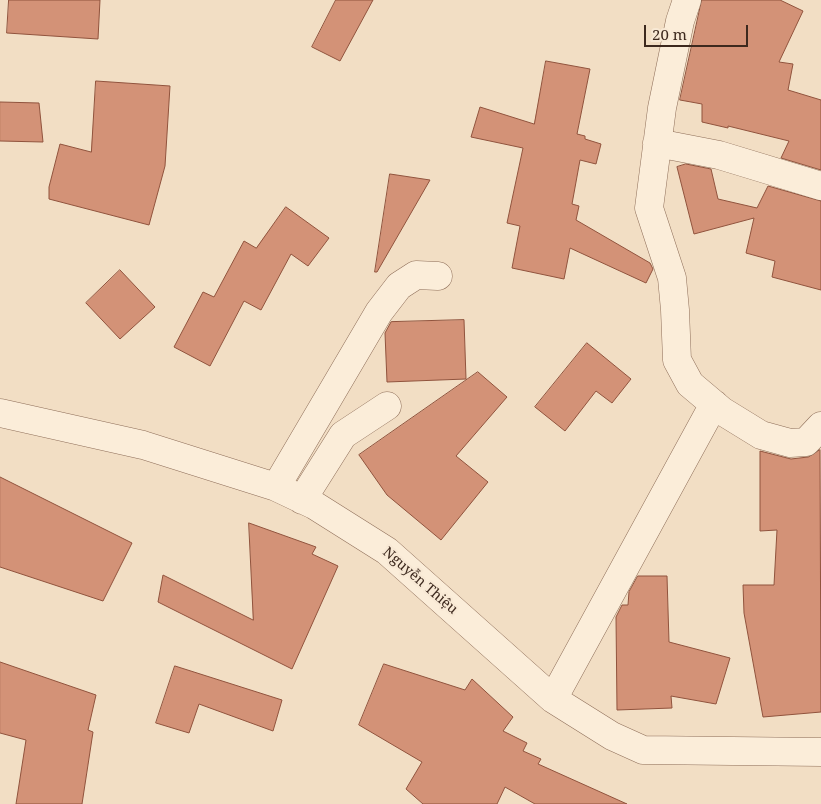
<!DOCTYPE html>
<html>
<head>
<meta charset="utf-8">
<style>
	body { margin:0 }
	#map { position:relative; width:821px; height:804px; overflow:hidden; background:#f2dec4; font-family:"Noto Serif",serif }
	canvas { display:block }
	.scale { position:absolute; left:644px; top:25px; width:104px; height:22px; box-sizing:border-box; border:2px solid #3d291e; border-top:0; padding-left:6px; font-size:15px; line-height:18px; white-space:nowrap; color:#3d291e; -webkit-text-stroke:4px #f8e9d5; paint-order:stroke }
</style>
</head>
<body>
<div id="map">
<canvas width="821" height="804"></canvas>
<div class="scale">20 m</div>
</div>
<script>
const ctx = document.querySelector('canvas').getContext('2d');
ctx.lineJoin = 'round';
function fill(path, color) {
  ctx.fillStyle = color;
  ctx.fill(path, 'evenodd');
}
function trace(path, color, width, dash) {
  ctx.strokeStyle = color;
  ctx.lineWidth = width;
  ctx.lineCap = dash ? 'butt' : 'round';
  ctx.setLineDash(dash || []);
  ctx.stroke(path);
}
function label(font, color, halo, rows, align = 'center') {
  ctx.font = font + ' "Noto Serif",serif';
  ctx.lineWidth = 4.5;
  ctx.setLineDash([]);
  ctx.textBaseline = 'middle';
  ctx.strokeStyle = halo;
  ctx.fillStyle = color;
  for (const [text, x, y, turn = 0] of rows) {
    ctx.save();
    ctx.translate(x, y);
    ctx.rotate((+turn || 0) * Math.PI / 180);
    ctx.textAlign = isNaN(turn) ? turn : align;
    if (halo) ctx.strokeText(text, 0, 0);
    ctx.fillText(text, 0, 0);
    ctx.restore();
  }
}
const building = new Path2D(`
	M9,0H100L98,39L7,33Z
	M336,0H373L340,61L312,47Z
	M702,0H780L803,11L779,62L793,64L788,90L821,100V170L781,158L789,141L728,126V128L702,122V104L680,100Z
	M546,61L590,69L577,134L585,136V139L601,144L596,164L580,160L572,204L579,206L576,220L650,263L653,269L646,283L570,248L564,279L512,268L520,226L507,223L523,148L471,137L480,107L534,124Z
	M96,81L170,86L165,166L149,225L49,199V187L60,144L91,152Z
	M0,102L39,103L43,142L0,141Z
	M686,164L711,169L718,199L757,208L768,186L821,201V290L772,277L775,261L746,253L754,218L694,234L677,167Z
	M390,174L430,180L377,272H375Z
	M286,207L329,238L308,266L291,254L261,310L244,301L210,366L174,347L203,292L214,297L244,241L256,248Z
	M120,270L155,307L120,339L86,303Z
	M464,320L466,379L387,382L385,333L391,322Z
	M587,343L631,379L612,403L596,391L565,431L535,407Z
	M478,372L507,397L456,456L488,482L441,540L387,495L359,455Z
	M820,450L821,712L763,717L744,613L743,585H774L777,530L760,531V451L791,459L808,457Z
	M0,477L132,543L103,601L0,567Z
	M249,523L316,547L312,554L338,566L292,669L158,602L163,575L253,620Z
	M638,576H667L669,642L730,658L716,704L671,696L672,708L617,710L616,617L622,605H628L629,592Z
	M0,662L96,695L88,730L93,732L82,804H16L26,740L0,733Z
	M384,664L465,690L472,679L513,717L503,731L527,743L523,751L541,759L538,764L627,804H535L505,787L497,804H423L406,789L422,762L359,725Z
	M175,666L282,700L273,731L199,704L189,733L156,723Z`);
fill(building, '#d39277');
trace(building, '#90533d', 1);
const minor = new Path2D(`
	M687,0L680,21L662,108L649,208L672,278L675,310L677,360L690,384L722,411L761,435L790,443L806,442L821,426
	M657,143L719,155L821,186
	M0,413L143,445L276,487L314,505L387,551L553,699L612,736L643,750L821,752
	M276,487L379,312L399,286L416,275L438,276
	M302,500L343,435L387,406
	M553,699L714,404`);
trace(minor, '#8e6e59', 29);
trace(minor, '#fbedd9', 28);
label('14px', '#3d291e', '#f8e9d5', [
	["Nguyễn Thiệu",420,581,41]
]);
</script>
</body>
</html>
